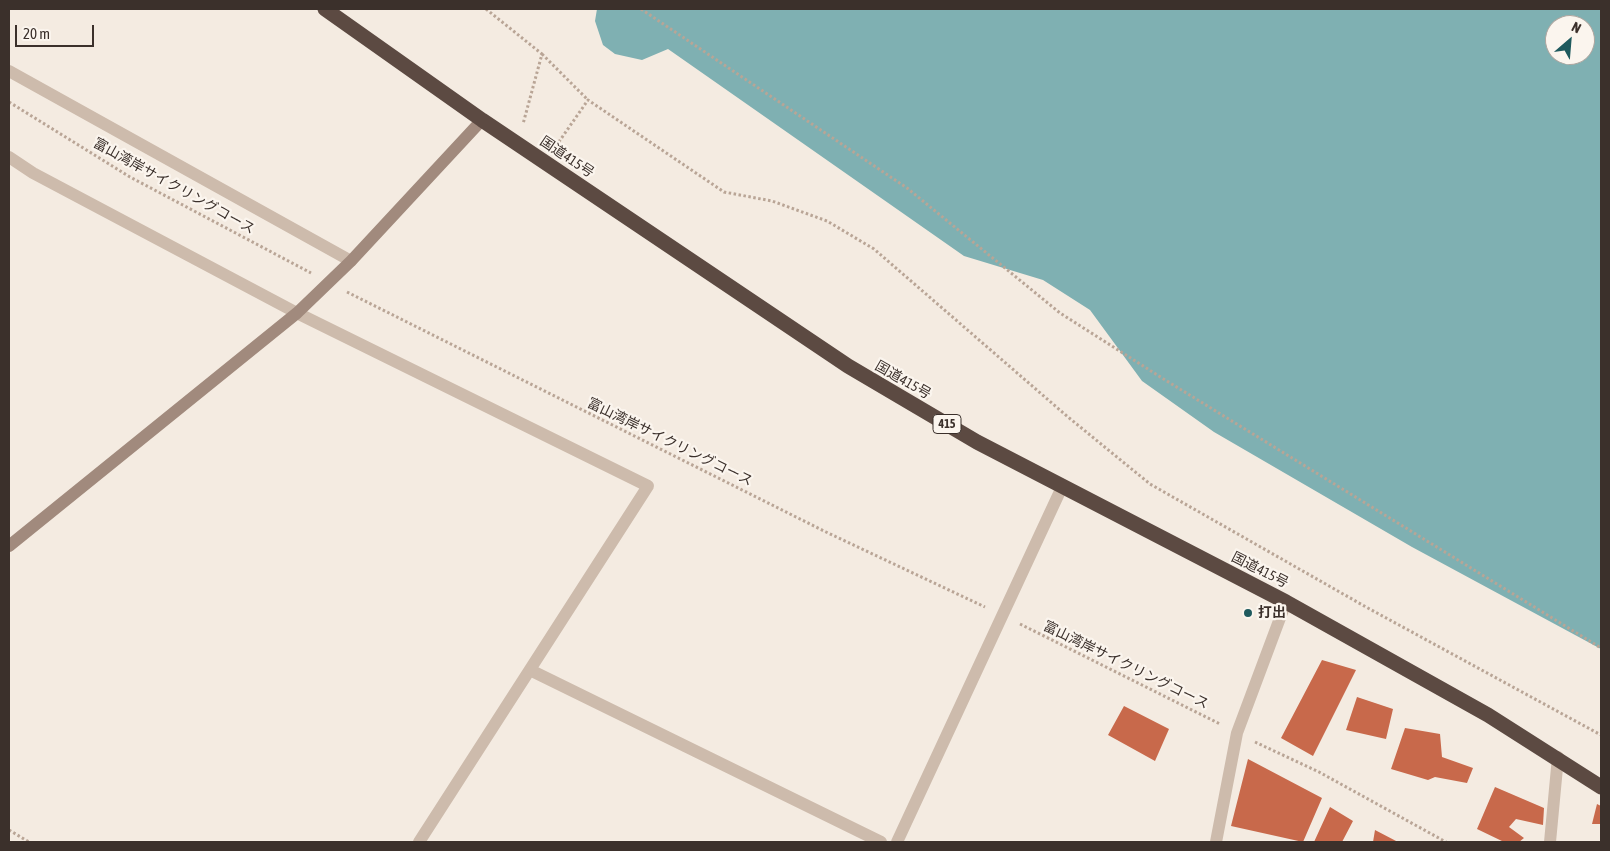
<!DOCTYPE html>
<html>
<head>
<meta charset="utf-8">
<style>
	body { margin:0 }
	#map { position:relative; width:1610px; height:851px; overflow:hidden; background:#f4ebe1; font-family:"Asap Condensed",sans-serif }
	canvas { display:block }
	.frame { position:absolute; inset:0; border:10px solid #3b302b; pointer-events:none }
	.north { position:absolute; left:1545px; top:15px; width:50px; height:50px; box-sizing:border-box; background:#fbf5ee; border:1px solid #aea6a0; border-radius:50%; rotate:27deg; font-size:14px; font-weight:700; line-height:20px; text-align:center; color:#3b302b }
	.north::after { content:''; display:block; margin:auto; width:18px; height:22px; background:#1f5a5e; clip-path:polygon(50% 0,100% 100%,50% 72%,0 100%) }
	.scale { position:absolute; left:15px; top:25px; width:79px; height:22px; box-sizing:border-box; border:2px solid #3b302b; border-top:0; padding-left:6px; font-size:15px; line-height:18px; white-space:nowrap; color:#3b302b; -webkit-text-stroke:4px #fbf5ee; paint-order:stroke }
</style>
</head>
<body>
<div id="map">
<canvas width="1610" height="851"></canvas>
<div class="frame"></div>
<div class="north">N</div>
<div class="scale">20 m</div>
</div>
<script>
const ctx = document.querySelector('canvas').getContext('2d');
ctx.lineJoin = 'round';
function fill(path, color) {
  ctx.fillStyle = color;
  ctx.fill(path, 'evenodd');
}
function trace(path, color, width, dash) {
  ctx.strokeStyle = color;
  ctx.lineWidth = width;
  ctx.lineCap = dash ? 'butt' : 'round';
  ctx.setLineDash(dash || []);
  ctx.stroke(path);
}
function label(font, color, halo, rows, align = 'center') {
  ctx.font = font + ' "Asap Condensed","Noto Sans JP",sans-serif';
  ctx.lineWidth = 4.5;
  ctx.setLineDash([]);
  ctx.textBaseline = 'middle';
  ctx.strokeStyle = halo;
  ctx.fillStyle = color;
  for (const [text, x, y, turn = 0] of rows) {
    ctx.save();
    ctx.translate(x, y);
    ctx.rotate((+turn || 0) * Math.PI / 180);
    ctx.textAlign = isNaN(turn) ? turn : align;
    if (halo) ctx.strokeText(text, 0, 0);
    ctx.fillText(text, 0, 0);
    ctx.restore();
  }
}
fill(new Path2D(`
	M597,9H1601V649L1412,547L1214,432L1142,381L1090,310L1043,280L964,256L668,49L642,60L615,54L603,45L595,21ZM1555,25H1585V55H1555Z`), '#7fb0b2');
fill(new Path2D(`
	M1322,660L1356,670L1313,756L1281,738Z
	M1357,697L1393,709L1386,739L1346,730Z
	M1124,706L1169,729L1155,761L1108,735Z
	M1405,728L1440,734L1442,757L1473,768L1467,783L1435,777L1428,780L1391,769Z
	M1248,759L1322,798L1303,842L1231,826Z
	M1495,787L1544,808L1543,825L1516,819L1509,827L1524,838L1519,842H1504L1477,829Z
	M1597,804L1601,806V824H1592Z
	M1330,807L1353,821L1342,842H1314Z
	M1375,830L1398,842H1373Z`), '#c8694b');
trace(new Path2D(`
	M486,9L542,54L523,124
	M641,9L907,188L1060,313L1162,378L1601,648
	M542,54L588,100
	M9,102L130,177L311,273
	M556,146L588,100L724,192L772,201L827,221L874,249L1068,417L1150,484L1366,607L1601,735
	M347,292L826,532L985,607
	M1020,624L1220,724
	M1255,742L1319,772L1446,842
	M9,830L29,842`), '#b9a596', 3, [2.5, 2.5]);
trace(new Path2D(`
	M9,71L351,261
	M9,157L33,173L297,313L648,486L419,842
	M530,670L881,842
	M897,842L1062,487
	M1216,842L1237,733L1286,602
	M1550,842L1558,757`), '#cdbbac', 12);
trace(new Path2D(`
	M9,546L297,313L351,261L482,120`), '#a18a7d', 12);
trace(new Path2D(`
	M325,9L482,120L848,366L977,442L1286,602L1488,715L1601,787`), '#5c4a42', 15);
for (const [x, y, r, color] of [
	[1248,613,5,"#1f5a5e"]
]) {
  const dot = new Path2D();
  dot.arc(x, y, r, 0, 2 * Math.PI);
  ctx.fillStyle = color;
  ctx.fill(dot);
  trace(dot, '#fbf5ee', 2);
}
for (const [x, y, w] of [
	[947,424,28]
]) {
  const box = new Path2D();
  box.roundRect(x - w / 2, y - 9.5, w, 19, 4);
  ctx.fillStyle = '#fbf5ee';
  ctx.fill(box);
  trace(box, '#3b302b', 1);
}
label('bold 12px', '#3b302b', null, [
	["415",947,424]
]);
label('14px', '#3b302b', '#fbf5ee', [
	["国道415号",567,157,34],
	["富山湾岸サイクリングコース",174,186,29],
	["国道415号",903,380,30],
	["富山湾岸サイクリングコース",670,442,26],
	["国道415号",1260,570,27],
	["富山湾岸サイクリングコース",1126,665,26]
]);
label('bold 14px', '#3b302b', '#fbf5ee', [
	["打出",1258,613]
], 'left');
</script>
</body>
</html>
